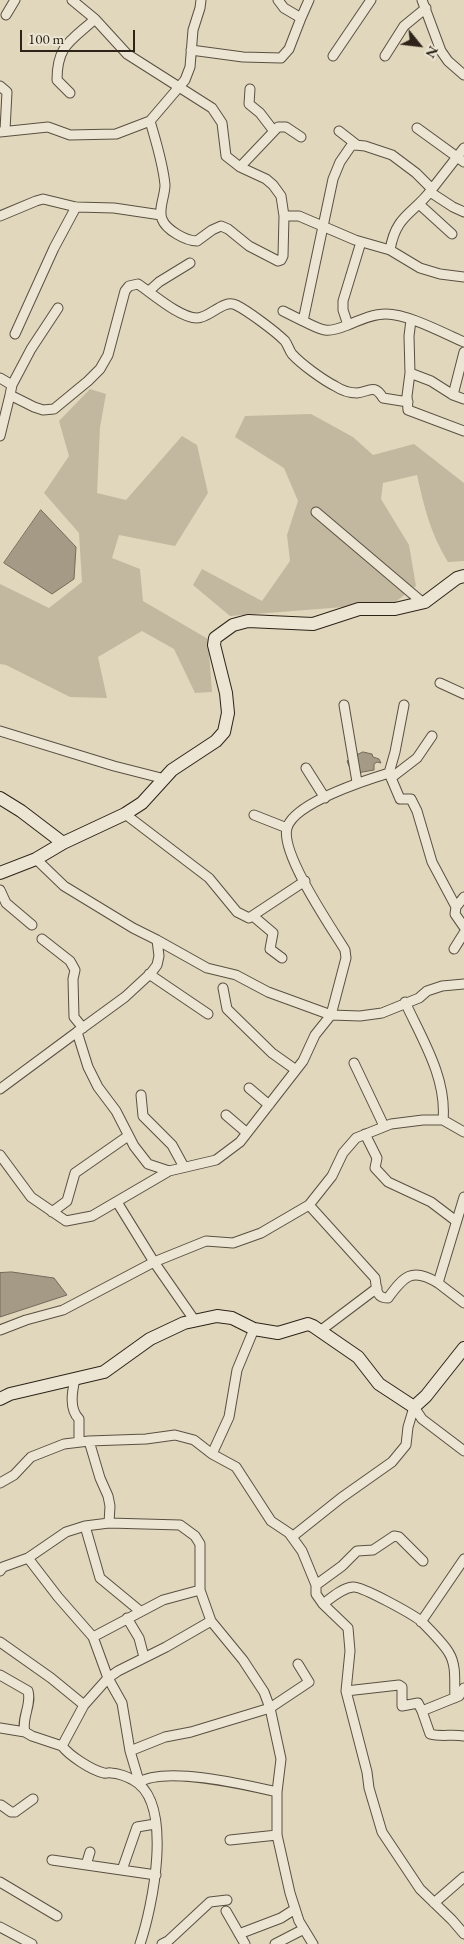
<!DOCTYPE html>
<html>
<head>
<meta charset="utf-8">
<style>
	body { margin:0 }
	#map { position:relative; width:464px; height:1944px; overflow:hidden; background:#e1d7bc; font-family:"EB Garamond",serif }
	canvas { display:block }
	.north { position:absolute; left:394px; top:20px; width:50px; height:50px; -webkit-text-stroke:4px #ece5d3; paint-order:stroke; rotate:119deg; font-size:14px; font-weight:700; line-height:20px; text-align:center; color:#2d2319 }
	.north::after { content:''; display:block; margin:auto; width:18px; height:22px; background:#2d2319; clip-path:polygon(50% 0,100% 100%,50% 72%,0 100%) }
	.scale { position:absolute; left:20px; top:30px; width:115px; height:22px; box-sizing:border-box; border:2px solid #2d2319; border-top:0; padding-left:6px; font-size:15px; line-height:18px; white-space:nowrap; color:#2d2319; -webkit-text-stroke:4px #ece5d3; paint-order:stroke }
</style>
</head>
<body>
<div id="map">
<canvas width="464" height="1944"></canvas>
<div class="north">N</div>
<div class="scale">100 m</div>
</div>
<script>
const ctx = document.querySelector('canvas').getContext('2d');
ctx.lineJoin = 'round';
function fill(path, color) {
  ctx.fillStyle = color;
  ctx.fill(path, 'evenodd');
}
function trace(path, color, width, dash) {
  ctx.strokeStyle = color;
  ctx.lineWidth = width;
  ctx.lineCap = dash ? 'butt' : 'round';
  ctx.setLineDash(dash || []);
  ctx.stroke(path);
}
fill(new Path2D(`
	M90,389L106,394L100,427L97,493L126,500L182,436L197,445L208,493L175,546L119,535L112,558L140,569L143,601L208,639L212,692L195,693L174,649L142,631L98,657L107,698L70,697L6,665L0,664V584L49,608L82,582L79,533L44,493L69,456L59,421Z
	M311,414L353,437L373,455L414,444L464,483V561L448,562C431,535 424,507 417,475L383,483L381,499L409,545L416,586L394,603L230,616L193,585L202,569L262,601L290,561L287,535L298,501L284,468L235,437L245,416Z`), '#c2b8a0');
const water = new Path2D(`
	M41,510L76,547L74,579L52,594L4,563Z
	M363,752L372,754L373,757L379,759L381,763L377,762L374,764V770L357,773L351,771L347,761L355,753L358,754Z
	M12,1272L54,1278L67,1295L0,1317V1273Z`);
fill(water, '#a49a85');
trace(water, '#746a5a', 1);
const street = new Path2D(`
	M72,0L95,19L127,54L212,108L222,123L226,156L240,167L266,179L273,185L281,196L284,216
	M422,0L441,51L448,61L464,75
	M6,15L15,0
	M301,18L309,0
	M191,50L243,57L281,58L289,49L301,18L284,8L278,0
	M333,56L371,0
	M385,56L404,26L426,8
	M0,86L7,92L5,130
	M250,89L249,104L260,113L273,130
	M70,93L57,80C57,45 71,41 95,19
	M150,121C156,142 163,163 165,185C165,196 158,209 162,219C166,230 186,241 197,241L212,230L221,226L228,229L249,246L278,261L281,260L283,256L284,216H299L355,240L390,250L420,268L440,274L464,277
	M417,128L464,162
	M339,131L357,145
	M0,132L48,127L70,135L116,134L150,121L185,80L190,67L193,30L200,8L201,0
	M240,167L278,127H286L301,137
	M430,192L453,207L464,212
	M419,204L452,234
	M0,216L36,201L43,199L76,207L114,208L161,215
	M361,242L343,301V310L348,325C360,320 373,314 386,314C408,314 443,333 464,342
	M390,250C396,214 414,214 432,189
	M149,291L159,282L190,263
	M283,311L303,321
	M348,325C325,334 324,331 303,321L333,179L340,162L351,146L355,145L365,146L392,155L416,173L432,189L464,148
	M15,334L54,248L76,207
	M464,352L453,395L464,399
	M410,373L409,336L411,320
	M0,378L12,385L10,395L34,407L43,410L54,409L88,381L100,369L108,355L125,291L129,286L138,284C153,294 180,318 197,318C210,318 223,299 236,305C248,311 275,331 285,341C288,345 289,350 292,354C301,364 323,380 335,386C341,390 350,393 357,393C369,392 374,383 383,398L408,402
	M12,385L31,349L58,308
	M453,395L431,381L410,373L407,396L408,410L464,431
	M0,436L10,395
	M316,512L422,602
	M440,683L464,694
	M344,705L357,782
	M0,731L114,766L165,779
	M306,768L325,798
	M389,773L395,752L404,705
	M391,778L417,758L432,736
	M125,814L209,878L237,912L249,918L305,881
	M254,815L287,828
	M36,859L64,886L133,928L157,940L207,968L236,975L268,992L331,1015L360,1016L382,1013L419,998L427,991L442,986L464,984
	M0,890L6,903L32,925
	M464,897L456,907L455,914L464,927
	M253,916L273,933L270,949L282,958
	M42,939L70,961L75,970L73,979L74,1017L83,1028
	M157,940L159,956L157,965L151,973L125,997L77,1032L88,1067L98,1087L116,1111L134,1146L148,1164L169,1171L216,1160L240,1142L303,1061L315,1035L331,1015L346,958L345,950C331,927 280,853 287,828C294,803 366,780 389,773L400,799H411L417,811L432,862L456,907
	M454,949L464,933
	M149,974L208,1014
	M223,988L227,1009L272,1053L296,1070
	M405,1002C422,1039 447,1078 443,1120L464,1132
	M354,1063L384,1126
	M249,1088L269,1105
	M0,1089L77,1032
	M141,1095L143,1116L172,1145L184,1167
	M226,1115L247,1133
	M365,1134L377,1158L375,1168L388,1182L431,1202L456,1221
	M0,1155L31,1197L66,1221L92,1216L169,1171
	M464,1197L438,1283L464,1303
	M117,1202L154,1262L195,1321
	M309,1205L375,1278C377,1288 375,1298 388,1298C404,1276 412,1267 438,1283
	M52,1212L67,1201L75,1173L128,1136
	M0,1330L26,1320L63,1310L154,1262L206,1241L233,1243L261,1233L309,1205L332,1176L343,1153L356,1138L391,1124L423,1120H443
	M320,1331L377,1288
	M75,1379C72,1392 69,1409 79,1419V1442
	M414,1407L422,1419L464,1451
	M89,1441L100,1478L108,1496L110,1506L109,1523
	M212,1454L229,1417L237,1370L254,1329
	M0,1483L14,1475L31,1457L64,1444L89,1441L146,1439L175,1435L194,1440L212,1454L236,1467L271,1521L289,1533L302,1551L316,1585V1594L323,1604L348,1628L350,1651L346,1691L367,1772L369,1788L382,1832L420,1889L452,1920L464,1934
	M85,1526L100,1578L140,1611
	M292,1537L341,1498L392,1462L406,1445L408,1427L414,1407
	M28,1558L58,1597L93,1637L108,1678L122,1703L130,1751L139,1781
	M0,1571L3,1567L28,1558L66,1532L85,1526L109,1523L180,1525L195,1536L200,1544V1590L211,1621L243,1660L264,1692L270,1708L281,1759L277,1792V1835L290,1893L299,1921L313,1944
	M316,1585L342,1566L357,1551L373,1550L394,1536L399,1537L423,1561
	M323,1604C331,1598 342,1588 353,1587C362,1586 412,1614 421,1621C428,1628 444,1644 449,1653C457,1666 454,1683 455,1698
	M127,1618L139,1638L144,1657
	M421,1622L464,1559
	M93,1637L163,1600L200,1590
	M0,1642L51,1678L84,1705
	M0,1675L28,1691C32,1705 21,1718 25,1732L32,1736L62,1746
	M464,1688L459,1696L422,1711L430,1734C441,1737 452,1734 464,1736
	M346,1691L399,1685L402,1687V1706L418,1703L422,1711
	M0,1728L25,1732
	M130,1751L165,1737L191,1732L270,1708L309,1682L298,1664
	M138,1783C164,1765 247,1785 277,1792
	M1,1805L11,1812H15L33,1799
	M230,1840L277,1835
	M52,1860L156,1875
	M86,1865L90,1852
	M122,1870L137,1827L155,1824
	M0,1882L57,1916
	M434,1903L464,1877
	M226,1911L245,1944
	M0,1927L32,1944
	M239,1934L281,1918L295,1909
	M140,1944C152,1909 175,1802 133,1780C128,1777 118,1773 111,1773C108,1772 107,1774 104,1773C91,1770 70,1756 62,1746L84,1705L108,1678L118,1671L166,1647L211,1621
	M162,1944L168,1941L210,1902L227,1900
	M275,1944L304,1929`);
const secondary = new Path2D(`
	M0,798L21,811L63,843
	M0,873L36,859L63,843L125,814L142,803L172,770L216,741L224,732L228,713L226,693L214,645L215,638L233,625L248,621L313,624L359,609H395L425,602L457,578L464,576
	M0,1399L10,1394L104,1372L150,1339L184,1323L217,1316L232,1318L254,1329L278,1333L308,1324L313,1326L358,1357L379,1384L414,1407L426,1396L464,1348`);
trace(street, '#5a5042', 11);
trace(secondary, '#2d2319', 14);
trace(street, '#ece5d3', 9);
trace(secondary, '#ece5d3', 12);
</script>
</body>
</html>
